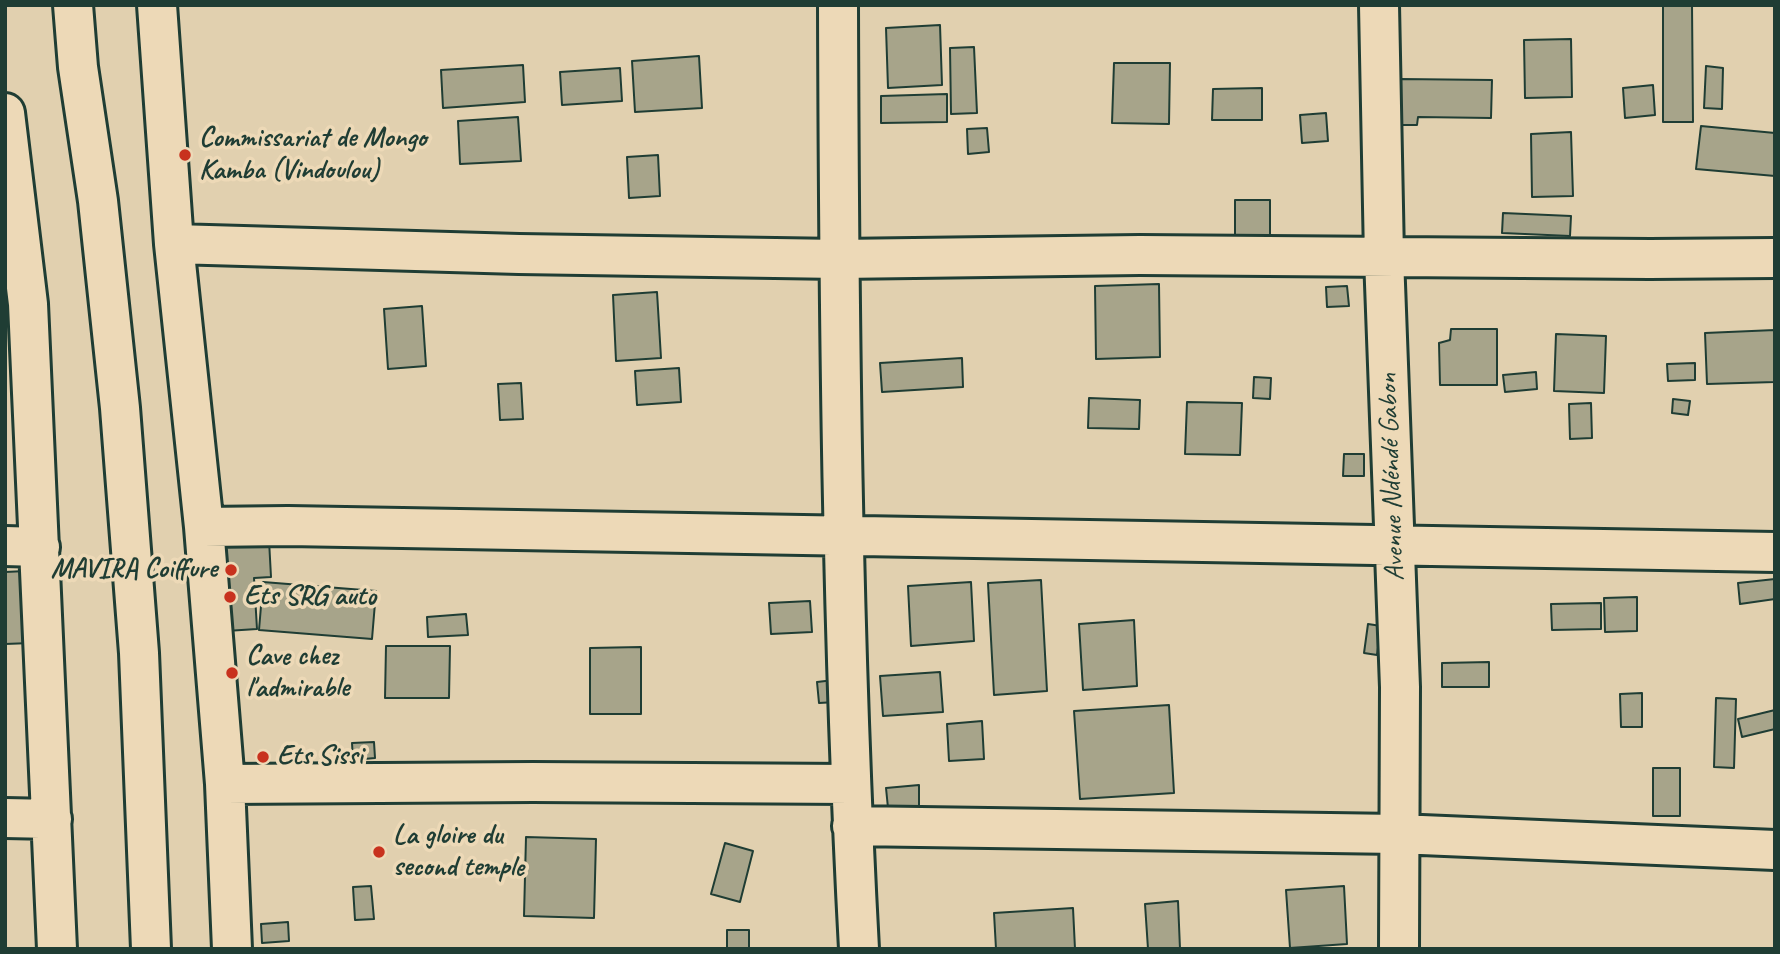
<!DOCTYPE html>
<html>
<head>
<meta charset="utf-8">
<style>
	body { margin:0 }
	#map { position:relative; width:1780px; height:954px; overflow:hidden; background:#e1d0af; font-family:Caveat,sans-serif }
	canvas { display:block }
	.frame { position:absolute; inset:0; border:7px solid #1f3d34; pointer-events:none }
</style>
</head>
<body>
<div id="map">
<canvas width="1780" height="954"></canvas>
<div class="frame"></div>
</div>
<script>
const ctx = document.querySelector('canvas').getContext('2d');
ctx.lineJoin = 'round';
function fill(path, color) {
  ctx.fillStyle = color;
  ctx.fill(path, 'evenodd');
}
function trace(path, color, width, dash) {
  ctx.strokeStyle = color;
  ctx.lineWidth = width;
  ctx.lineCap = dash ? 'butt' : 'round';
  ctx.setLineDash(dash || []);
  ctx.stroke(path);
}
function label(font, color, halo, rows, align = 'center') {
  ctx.font = font + ' Caveat,sans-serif';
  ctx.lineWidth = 7;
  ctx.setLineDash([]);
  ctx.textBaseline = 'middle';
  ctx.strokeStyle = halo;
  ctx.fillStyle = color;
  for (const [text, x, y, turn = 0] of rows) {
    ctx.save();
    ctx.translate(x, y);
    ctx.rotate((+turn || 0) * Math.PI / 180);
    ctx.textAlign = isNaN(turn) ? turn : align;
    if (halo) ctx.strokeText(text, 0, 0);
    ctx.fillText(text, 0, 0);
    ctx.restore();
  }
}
const building = new Path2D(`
	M1663,5H1692L1693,122H1663Z
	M940,25L942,85L888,88L886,28Z
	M1571,39L1572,97L1525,98L1524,40Z
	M974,47L977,113L951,114L950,48Z
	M699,56L702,108L635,112L632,61Z
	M1114,63H1170L1169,124L1112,123Z
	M523,65L525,102L443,108L441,70Z
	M1706,66L1723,68L1722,109L1704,108Z
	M620,68L622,101L562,105L560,72Z
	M1400,79L1492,80L1491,118L1418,117L1417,125H1399Z
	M1653,85L1655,115L1625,118L1623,88Z
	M1262,88V120H1212L1213,89Z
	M947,94V122L881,123V96Z
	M1326,113L1328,141L1302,143L1300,115Z
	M518,117L521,161L460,164L458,121Z
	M1701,126L1775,133V176L1696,169Z
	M987,128L989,152L968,154L967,129Z
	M1571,132L1573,196L1532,197L1531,134Z
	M658,155L660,196L629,198L627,157Z
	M1235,200H1270V237H1235Z
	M1503,213L1571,216L1570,236L1502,233Z
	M1159,284L1160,357L1096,359L1095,286Z
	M1347,286L1349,306L1327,307L1326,287Z
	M657,292L661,358L616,361L613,295Z
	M422,306L426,366L388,369L384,309Z
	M1451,329H1497V385H1440L1439,343L1450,340Z
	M1775,330V382L1707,384L1705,333Z
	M1556,334L1606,336L1604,393L1554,391Z
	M962,358L963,387L882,392L880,363Z
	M1695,363V380L1668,381L1667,364Z
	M679,368L681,402L637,405L635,371Z
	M1536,372L1537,389L1505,392L1503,375Z
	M1254,377L1271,378L1270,399L1253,398Z
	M521,383L523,419L500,420L498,384Z
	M1089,398L1140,400L1139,429L1088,428Z
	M1673,399L1690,401L1688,415L1672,413Z
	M1187,402L1242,403L1240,455L1185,454Z
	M1591,403L1592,438L1570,439L1569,404Z
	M1344,454H1364V476H1343Z
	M269,540L271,577L254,578L257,629L226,631L221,542Z
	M26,571L31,643L5,644V572Z
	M1775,579V599L1740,604L1738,583Z
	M1041,580L1047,691L994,695L988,583Z
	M263,582L376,591L372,639L259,630Z
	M971,582L974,641L911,646L908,586Z
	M1637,597V631L1605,632L1604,598Z
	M810,601L812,632L771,634L769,603Z
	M1601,603V629L1552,630L1551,604Z
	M466,614L468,635L428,637L427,617Z
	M1134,620L1137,686L1083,690L1079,624Z
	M1368,624L1381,626L1377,655L1364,653Z
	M386,646H450L449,698H385Z
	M641,647V714H590V648Z
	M1489,662V687H1442V663Z
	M940,672L943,712L883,716L880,676Z
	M834,680L836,702L819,703L817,682Z
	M1642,693V727H1621L1620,694Z
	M1716,698L1736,699L1734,768L1714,767Z
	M1169,705L1174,793L1080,799L1074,711Z
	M1775,710V729L1742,737L1738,719Z
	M982,721L984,759L949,761L947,724Z
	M374,742L375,758L353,760L352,743Z
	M1653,768H1680V816H1653Z
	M919,785V806L888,808L886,788Z
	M526,837L596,839L594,918L524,916Z
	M725,843L753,851L740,902L711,894Z
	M371,886L374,919L355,920L353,887Z
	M1344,886L1347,944L1290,948L1286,890Z
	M1178,901L1180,949H1148L1145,904Z
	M1073,908L1075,949H996L994,913Z
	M288,922L289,941L262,943L261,924Z
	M727,930H749V949H727Z`);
fill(building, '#a7a48a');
trace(building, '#1f3d34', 2);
const minor = new Path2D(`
	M157,5L174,244L204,527L225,784L232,949
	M838,5C839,320 842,635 859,949
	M1379,5L1384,257L1400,687L1399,949
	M5,113L28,304L57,949
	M174,244L519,254L839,259L1140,255L1650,259L1775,258
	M204,527L288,526L1775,552
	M5,546L40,547
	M225,784L533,782L850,784
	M5,818L52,819
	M852,826L1398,834L1775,850`);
const highway = new Path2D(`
	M73,5L78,67L98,201L120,408L139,653L151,949`);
trace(minor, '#1f3d34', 44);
trace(highway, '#1f3d34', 44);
trace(minor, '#edd9b7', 38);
trace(highway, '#edd9b7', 38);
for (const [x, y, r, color] of [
	[185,155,7,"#c8321e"],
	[231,570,7,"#c8321e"],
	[230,597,7,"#c8321e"],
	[232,673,7,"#c8321e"],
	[263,757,7,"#c8321e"],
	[379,852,7,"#c8321e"]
]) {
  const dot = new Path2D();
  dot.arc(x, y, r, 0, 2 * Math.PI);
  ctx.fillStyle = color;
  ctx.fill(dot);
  trace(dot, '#edd9b7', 2.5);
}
label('bold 28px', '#1f3d34', '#edd9b7', [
	["Commissariat de Mongo",199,139],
	["Kamba (Vindoulou)",199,171],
	["MAVIRA Coiffure",217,570,"right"],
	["Ets SRG auto",244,597],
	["Cave chez",246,657],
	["l'admirable",246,689],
	["Ets Sissi",277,757],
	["La gloire du",393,836],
	["second temple",393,868]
], 'left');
label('28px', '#1f3d34', '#edd9b7', [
	["Avenue Ndéndé Gabon",1392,477,-92]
]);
</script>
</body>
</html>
